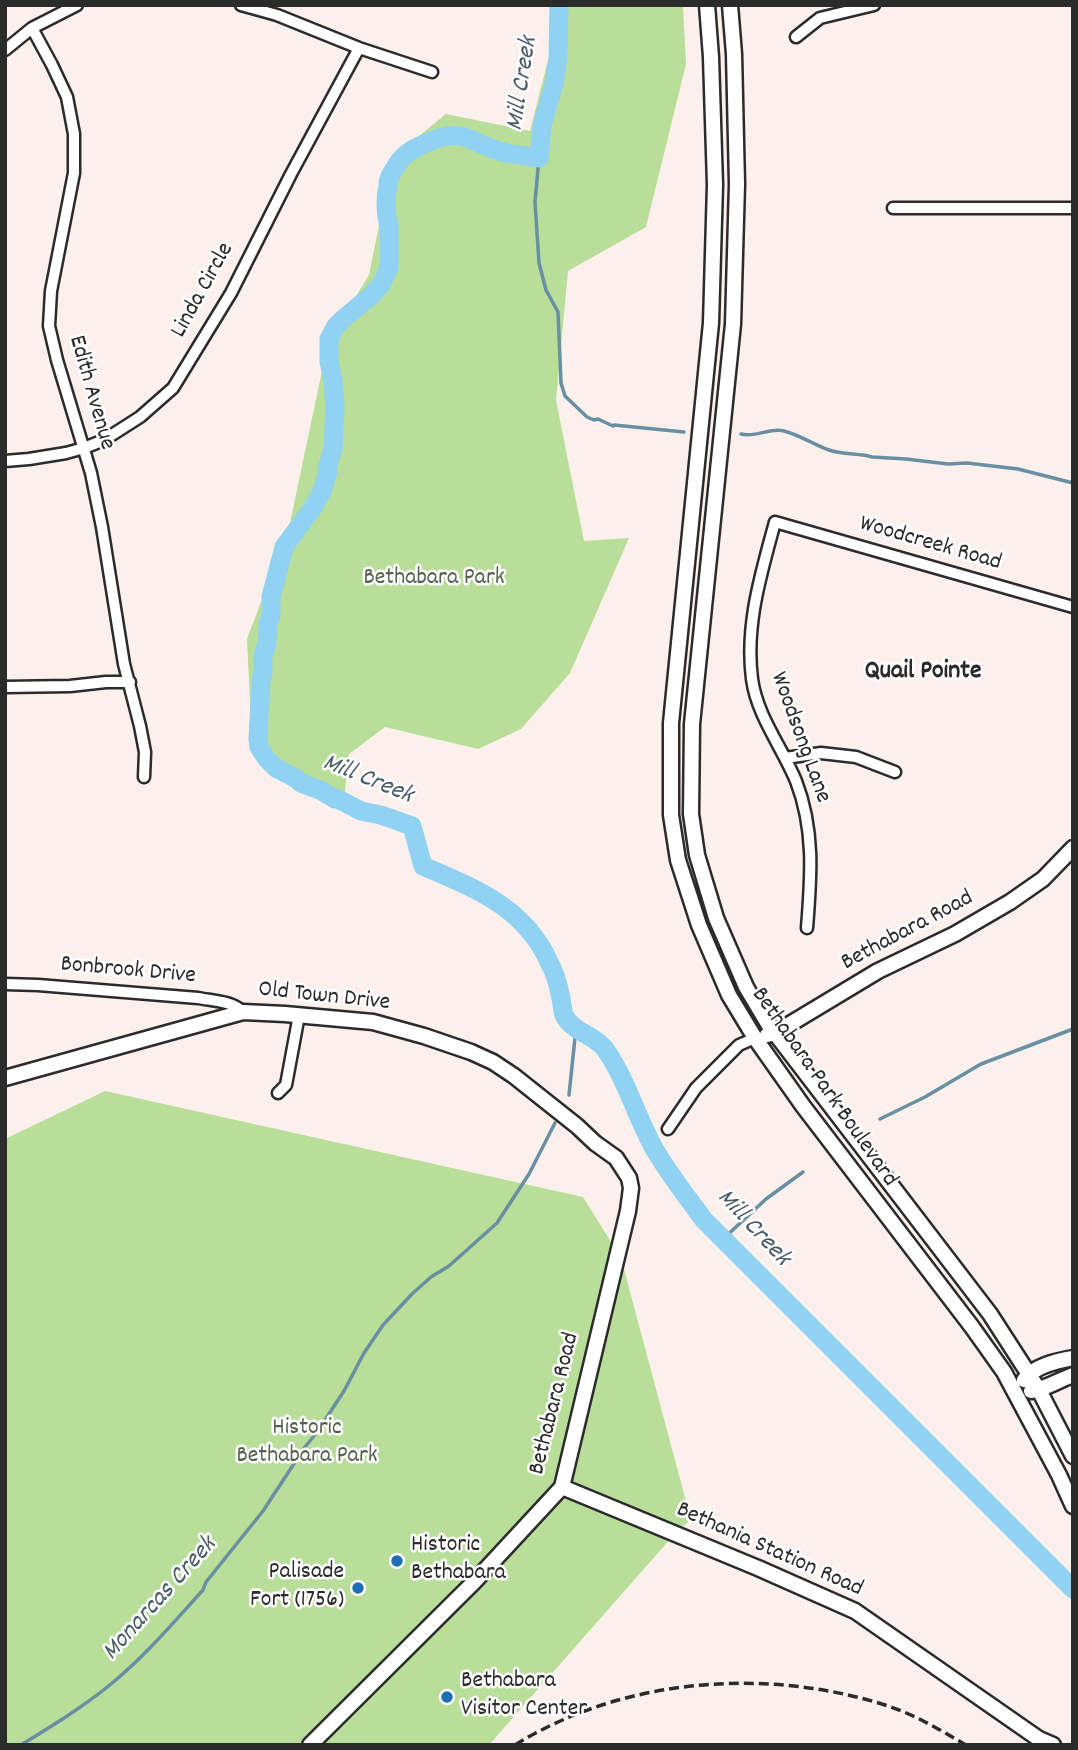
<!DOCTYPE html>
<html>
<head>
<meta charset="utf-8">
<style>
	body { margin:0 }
	#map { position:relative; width:1078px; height:1750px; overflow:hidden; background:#fbf0ec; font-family:Dekko,sans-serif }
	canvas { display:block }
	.frame { position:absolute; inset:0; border:7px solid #2b2b2b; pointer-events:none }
</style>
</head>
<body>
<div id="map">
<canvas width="1078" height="1750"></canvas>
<div class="frame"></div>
</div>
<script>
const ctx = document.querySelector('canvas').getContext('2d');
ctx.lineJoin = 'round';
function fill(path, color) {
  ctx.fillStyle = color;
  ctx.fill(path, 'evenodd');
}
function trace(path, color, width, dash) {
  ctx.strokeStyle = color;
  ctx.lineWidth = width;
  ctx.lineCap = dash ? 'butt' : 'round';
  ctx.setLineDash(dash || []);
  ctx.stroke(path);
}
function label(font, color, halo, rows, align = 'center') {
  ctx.font = font + ' Dekko,sans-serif';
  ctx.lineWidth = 5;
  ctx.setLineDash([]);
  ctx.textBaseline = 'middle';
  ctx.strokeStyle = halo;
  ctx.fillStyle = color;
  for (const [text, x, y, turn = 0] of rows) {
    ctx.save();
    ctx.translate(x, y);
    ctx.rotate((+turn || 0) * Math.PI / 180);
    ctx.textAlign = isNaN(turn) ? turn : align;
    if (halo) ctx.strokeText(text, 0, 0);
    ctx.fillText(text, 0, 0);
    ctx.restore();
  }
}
fill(new Path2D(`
	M559,5H683L686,64L646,227L568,271L556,400L584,541L629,538L570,673L521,729L478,749L385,727L349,754L343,809L287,779L252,742L247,639L289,528L328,342L369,275L393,157L446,114L530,131L560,13Z
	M105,1091L583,1197L621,1258L691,1520L679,1529L489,1745H5V1139Z`), '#b9de99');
trace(new Path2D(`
	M539,158L535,202L539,263L546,290L558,312L561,383L565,396L587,417L594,420L598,419L613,426L614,425L684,432
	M741,434C756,438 771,427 784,431C800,435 814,445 829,450C843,455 861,453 872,457L906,459L948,464L967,463L1018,469L1073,483
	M569,1095L576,1028
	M880,1119L925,1097L981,1064L1073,1029
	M723,1239L766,1199L803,1172
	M21,1745C52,1726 83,1707 111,1684C145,1656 173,1623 203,1590L206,1582L263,1511L305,1447L317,1432L344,1391L364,1353L383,1325L412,1294L431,1277L449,1266L497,1223L529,1174L555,1123`), '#688fa2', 3.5);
trace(new Path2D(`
	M559,5L558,58L554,84L542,126L539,158C528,156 517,155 506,153C470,144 464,124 424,144C413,149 405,153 398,163C393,171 387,178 388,187C385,195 386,218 389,226V267L382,283L373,294L343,319L336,326L329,339V361L333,381L335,407L333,449L327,468L328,472L322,491L314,506L284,547L271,597V616L268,623L267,644L263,656V675L261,678L258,739L259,747L266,758L276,768L297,779L301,783L320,790L335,799H338L361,811L381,815L412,826L423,866C476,889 525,907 550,964C555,973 558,984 560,994C562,1001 562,1009 564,1015C572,1032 595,1035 605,1049C627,1080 636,1117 655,1150C669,1174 687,1197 704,1220L1073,1589`), '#91d1f2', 19);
const street = new Path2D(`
	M241,5L277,15L359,48L432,72
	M32,28L52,65L67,97L74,134V173L51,291L49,326L57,360L91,473L102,527L124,664L140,726L145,752L144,777
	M796,37L820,18L874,5
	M5,50L32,28L77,5
	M893,208H1073
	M5,461L29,459L66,453L84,448L104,440L140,417L173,388L231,293L291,174L359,48
	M5,687L70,686L106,682H130
	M785,758L821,753L856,757L895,772
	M807,928C811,877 815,830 796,781C782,747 757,716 752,679C745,625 761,574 775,522L1073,607
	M5,984L38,985L198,998C214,1001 232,1001 243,1012
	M278,1093L286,1085L299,1015
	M668,1129L696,1088L739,1045L755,1038`);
const secondary = new Path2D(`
	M707,5L711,57L715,185L711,323L671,723V815L678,860L699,925L729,995L755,1038L803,1106L972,1327L1004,1372L1059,1475L1073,1506
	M730,5L734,54L737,184L733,324L692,724L691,814L697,855L716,918L746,987L768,1024L990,1314L1039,1390L1073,1456
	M767,1035L775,1033L878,971L955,934L1010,902L1043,879L1073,848
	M5,1078L243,1012L285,1014L373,1022L424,1036L471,1052L493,1062L514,1076L577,1126L595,1143L616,1158L629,1178L631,1188L628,1211L562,1487L474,1582L310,1745
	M1024,1380C1034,1366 1056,1361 1073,1358
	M1031,1391C1046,1389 1059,1380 1073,1375
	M562,1487L758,1568L855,1611L1039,1739L1053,1745`);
trace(street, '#2b2b2b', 15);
trace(secondary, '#2b2b2b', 19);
trace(street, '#fff', 10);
trace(secondary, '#fff', 14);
trace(new Path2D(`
	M515,1745C623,1678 765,1667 885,1705C914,1714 940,1730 966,1745`), '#2b2b2b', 3.5, [10, 5]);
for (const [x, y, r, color] of [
	[397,1561,7,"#1f6fb2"],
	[358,1588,7,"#1f6fb2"],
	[447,1697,7,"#1f6fb2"]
]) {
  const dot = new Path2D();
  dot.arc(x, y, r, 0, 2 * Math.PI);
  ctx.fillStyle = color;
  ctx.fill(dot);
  trace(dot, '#fff', 2.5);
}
label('24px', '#2b2b2b', '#fff', [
	["Linda Circle",204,291,-61],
	["Edith Avenue",90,393,74],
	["Woodcreek Road",930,545,16],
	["Woodsong Lane",799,738,70],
	["Bethabara Road",908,932,-28],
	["Bonbrook Drive",128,972,5],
	["Old Town Drive",324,998,6],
	["Bethabara Park Boulevard",823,1088,55],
	["Bethabara Road",556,1404,-76],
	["Bethania Station Road",769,1551,24]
]);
label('24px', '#56614c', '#fff', [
	["Bethabara Park",434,580],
	["Historic",307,1430],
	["Bethabara Park",307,1458]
]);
label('24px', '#2b2b2b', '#fff', [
	["Historic",411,1547],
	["Bethabara",411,1575],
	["Palisade",344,1574,"right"],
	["Fort (1756)",344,1602,"right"],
	["Bethabara",461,1683],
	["Visitor Center",461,1711]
], 'left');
label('italic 26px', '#4a5d67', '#fff', [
	["Mill Creek",524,84,-81],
	["Mill Creek",367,781,22],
	["Mill Creek",752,1229,47],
	["Monarcas Creek",161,1600,-48]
]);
label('bold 26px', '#2b2b2b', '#fff', [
	["Quail Pointe",923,673]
]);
</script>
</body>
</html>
